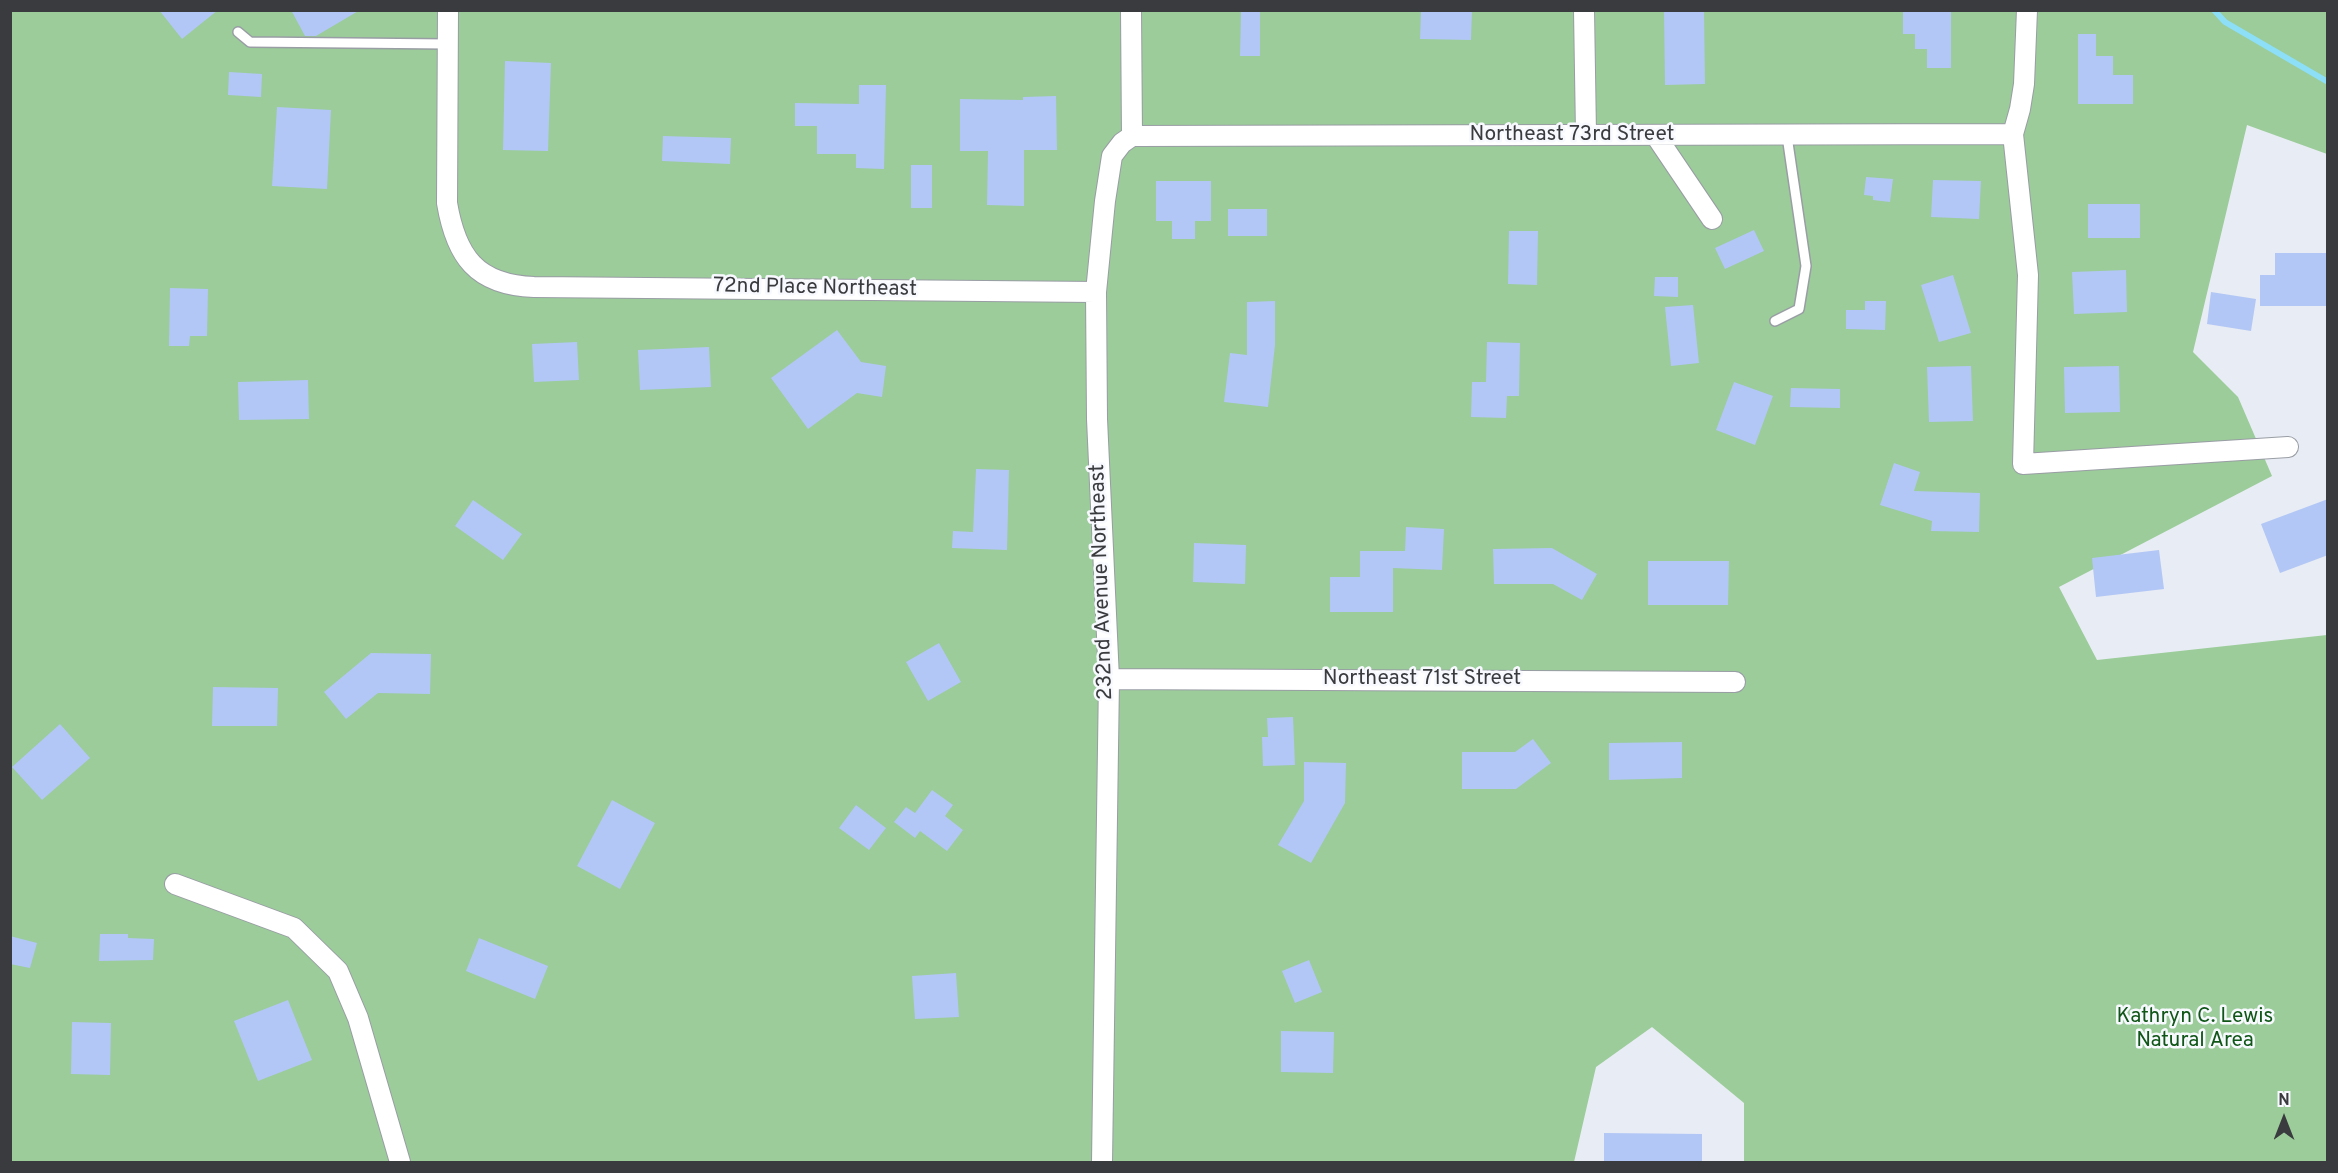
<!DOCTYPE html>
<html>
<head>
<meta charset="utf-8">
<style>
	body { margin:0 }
	#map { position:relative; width:2338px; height:1173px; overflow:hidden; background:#e8ecf4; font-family:Overpass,sans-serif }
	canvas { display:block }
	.frame { position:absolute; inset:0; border:12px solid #3a3b3e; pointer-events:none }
	.north { position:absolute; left:2254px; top:1089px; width:60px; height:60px; -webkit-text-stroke:4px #f7f9fe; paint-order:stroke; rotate:0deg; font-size:16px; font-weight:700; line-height:24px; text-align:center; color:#3a3b3e }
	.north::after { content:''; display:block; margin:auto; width:21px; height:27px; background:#3a3b3e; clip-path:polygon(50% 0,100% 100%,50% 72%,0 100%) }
</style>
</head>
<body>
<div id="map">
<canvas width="2338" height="1173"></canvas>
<div class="frame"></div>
<div class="north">N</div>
</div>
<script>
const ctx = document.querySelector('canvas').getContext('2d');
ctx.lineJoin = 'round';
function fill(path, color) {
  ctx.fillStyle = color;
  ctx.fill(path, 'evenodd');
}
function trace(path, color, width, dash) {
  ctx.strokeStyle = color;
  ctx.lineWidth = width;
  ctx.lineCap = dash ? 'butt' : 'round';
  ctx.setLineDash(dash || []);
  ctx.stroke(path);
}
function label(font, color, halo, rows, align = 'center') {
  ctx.font = font + ' Overpass,sans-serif';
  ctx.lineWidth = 5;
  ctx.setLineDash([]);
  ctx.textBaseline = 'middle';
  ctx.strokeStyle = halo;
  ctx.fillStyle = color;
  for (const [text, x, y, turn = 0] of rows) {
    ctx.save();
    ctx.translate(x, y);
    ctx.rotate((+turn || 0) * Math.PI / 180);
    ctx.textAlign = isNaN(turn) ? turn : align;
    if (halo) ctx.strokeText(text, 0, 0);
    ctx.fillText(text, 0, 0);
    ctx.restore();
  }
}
fill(new Path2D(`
	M10,11H2327V154L2247,125L2193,352L2238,397L2272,476L2059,587L2097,660L2327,635V1162H1744V1103L1652,1027L1596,1067L1574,1162H11Z`), '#9bcc9a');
trace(new Path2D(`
	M2214,10L2225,22L2328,82`), '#8cdff6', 6);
fill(new Path2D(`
	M159,10H218L182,39Z
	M291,10H360L316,36H305Z
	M1241,10H1260V56H1240Z
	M1421,10H1472L1471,40L1420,39Z
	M1664,10H1704L1705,84L1665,85Z
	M1903,10H1951V68H1927V49H1915V34H1903Z
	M2078,34H2096V56H2113V75H2133V104H2078Z
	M505,61L551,63L548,151L503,150Z
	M229,72L262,74L261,97L228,95Z
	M859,85H886L884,169L856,168V154H817V126H795V103L859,104Z
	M1056,96L1057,150H1024V206L987,205L988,151H960V99L1023,100V97Z
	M277,107L331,110L327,189L272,186Z
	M663,136L731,138L730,164L662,161Z
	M911,165H932V208H911Z
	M1866,177L1893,179L1890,202L1873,200V196L1864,195Z
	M1933,180L1981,181L1979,219L1931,217Z
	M1156,181H1211V221H1195V239H1172V221H1156Z
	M2088,204H2140V238H2088Z
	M1228,209H1267V236H1228Z
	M1754,230L1764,251L1725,269L1715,248Z
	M1509,231H1538L1537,285L1508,284Z
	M2275,253H2328V306H2260V275H2275Z
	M2126,270L2127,312L2074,314L2072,272Z
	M1953,275L1971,333L1939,342L1921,285Z
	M1655,277H1678V297L1654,296Z
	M170,288L208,289L207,336H190L189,346H169Z
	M2211,292L2256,299L2251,331L2207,324Z
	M1275,301V345L1268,407L1224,402L1230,353L1247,355V302Z
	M1865,301H1886L1885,330L1846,329V310H1865Z
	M1693,305L1699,363L1671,366L1665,307Z
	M837,330L861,362L886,366L882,397L857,393L808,429L771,378Z
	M577,342L579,380L534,382L532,344Z
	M1487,342L1520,343L1519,396H1507L1506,418L1471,417L1472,382H1486Z
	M709,347L711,387L640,390L638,350Z
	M1971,366L1973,421L1929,422L1927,367Z
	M2119,366L2120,412L2065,413L2064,367Z
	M308,380L309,419L239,420L238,382Z
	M1734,382L1773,396L1755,445L1716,430Z
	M1791,388L1840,389V408L1790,407Z
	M1894,463L1920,472L1914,491L1980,493L1979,532L1931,531L1932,521L1880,505Z
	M976,469L1009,470L1007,550L952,548L953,531L973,532Z
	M2328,499V555L2280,573L2261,524Z
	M473,500L522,534L503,560L455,526Z
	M1406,527L1444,529L1442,570L1393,568V612H1330V577H1360V551H1405Z
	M1194,543L1246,545L1245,584L1193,582Z
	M1552,548L1597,574L1582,600L1553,584H1494L1493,549Z
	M2159,550L2164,589L2096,597L2092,558Z
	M1648,561H1729L1728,605H1648Z
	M939,643L961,682L928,701L906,662Z
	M371,653L431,654L430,694L378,693L346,719L324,692Z
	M213,687L278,688L277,726H212Z
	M1293,717L1295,765L1263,766L1262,737H1268L1267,718Z
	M60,724L90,758L42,800L12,767Z
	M1533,739L1551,763L1516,789H1462V752H1515Z
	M1682,742V778L1609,780V743Z
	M1304,762L1346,763L1345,803L1311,863L1278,845L1304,801Z
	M932,790L953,805L945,816L963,830L947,851L920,831L915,838L894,822L906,807L915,813Z
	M612,800L655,823L620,889L577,866Z
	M856,805L886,828L869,850L839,828Z
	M100,934H128V938L154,939L153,960L99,961Z
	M10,936L37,943L30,968L10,964Z
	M479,938L548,966L535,999L466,971Z
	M1309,960L1322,992L1295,1003L1282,971Z
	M956,973L959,1017L915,1019L912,976Z
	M288,1000L312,1060L258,1081L234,1021Z
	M72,1022L111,1023L110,1075L71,1074Z
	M1281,1031L1334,1032L1333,1073L1281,1072Z
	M1604,1133L1702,1134V1162H1604Z`), '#b2c7f5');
const lane = new Path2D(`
	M238,32L250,42L447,44
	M1775,321L1799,309L1806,266L1787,136`);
const street = new Path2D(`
	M448,10L447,203C456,256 476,285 534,287L1096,292
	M1584,10L1586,134
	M2027,10L2024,84L2020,109L2013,134L2028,275L2023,464L2288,447
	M1132,136L2013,134
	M1656,136L1712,219
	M1109,679L1735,682
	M175,884L294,928L338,971L358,1018L400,1162
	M1102,1162L1109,679L1097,419L1096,292L1105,201L1112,156L1122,143L1132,136L1131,10`);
trace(lane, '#999da4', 12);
trace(street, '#999da4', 22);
trace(lane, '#fff', 9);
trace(street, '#fff', 20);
label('21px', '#3a3b3e', '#f7f9fe', [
	["Northeast 73rd Street",1572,136],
	["72nd Place Northeast",815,289,1],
	["232nd Avenue Northeast",1103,582,-92],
	["Northeast 71st Street",1422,680]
]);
label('21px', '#0f5617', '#f7f9fe', [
	["Kathryn C. Lewis",2195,1018],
	["Natural Area",2195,1042]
]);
</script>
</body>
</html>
